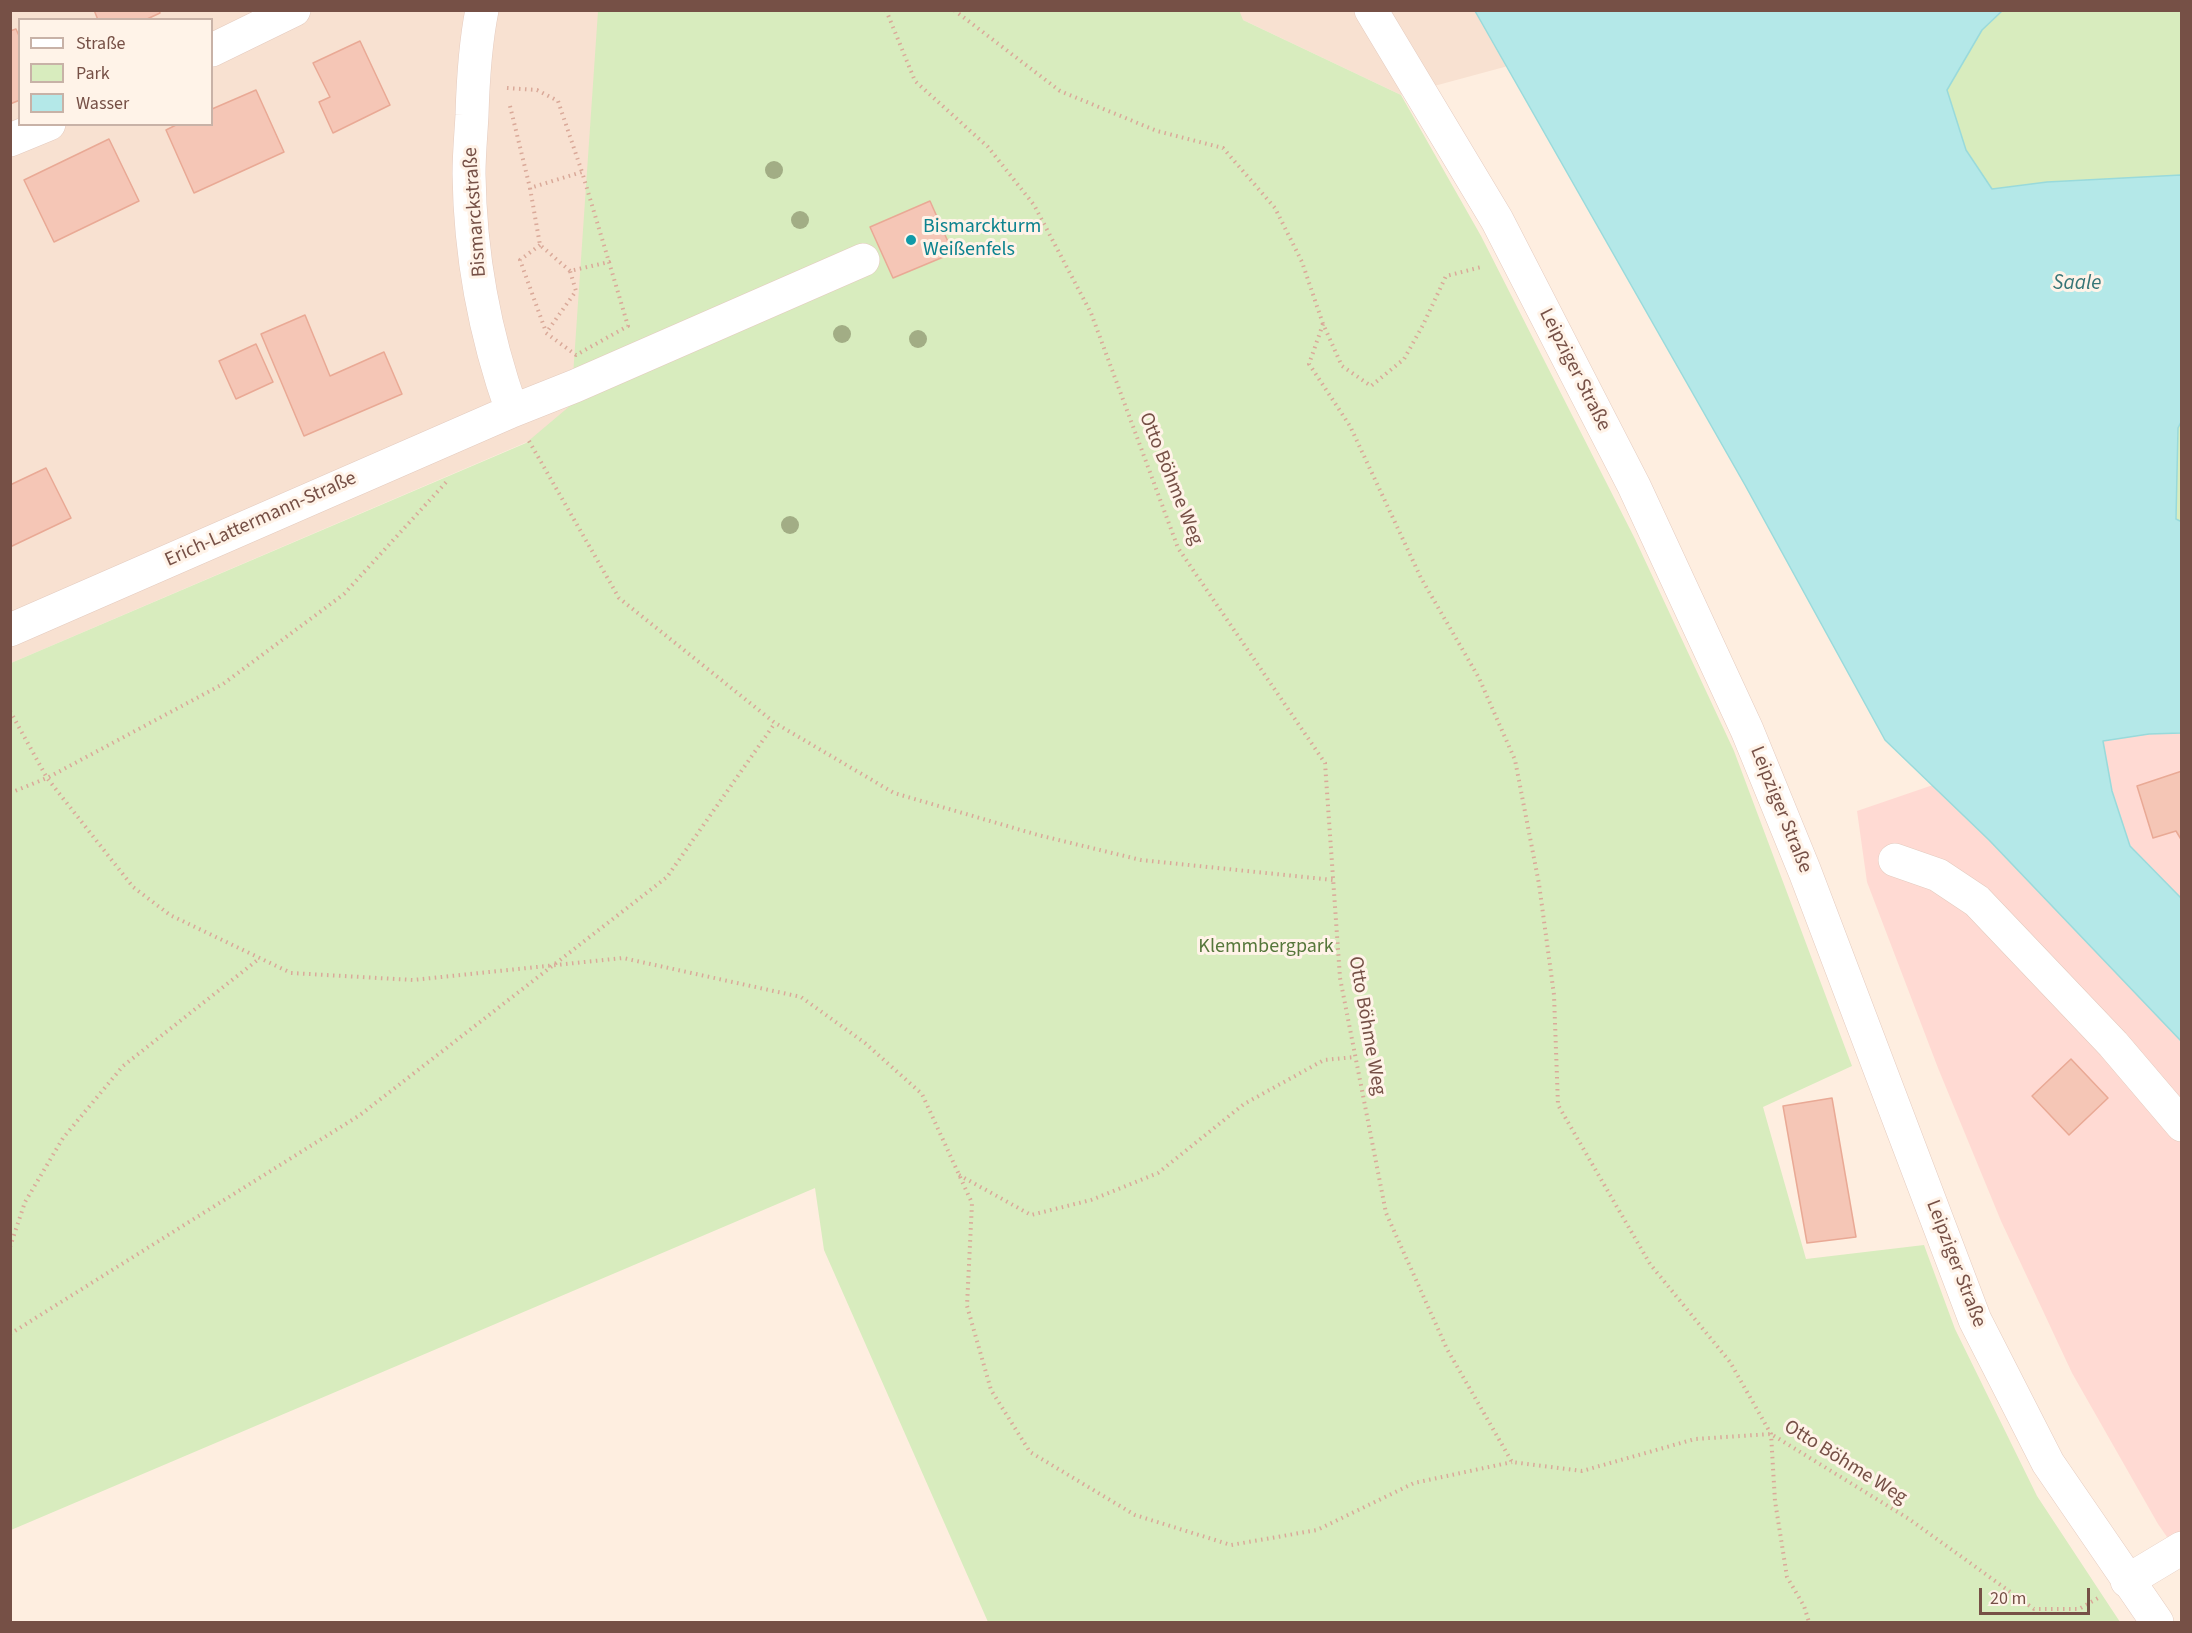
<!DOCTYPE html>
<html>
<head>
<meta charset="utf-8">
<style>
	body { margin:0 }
	#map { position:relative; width:2192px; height:1633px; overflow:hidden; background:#feeee0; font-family:"Source Sans 3",sans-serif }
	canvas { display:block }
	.frame { position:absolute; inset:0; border:12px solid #765046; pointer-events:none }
	.legend { position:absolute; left:18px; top:18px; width:195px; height:108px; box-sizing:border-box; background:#fff3e8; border:2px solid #c8b2a7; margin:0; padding:8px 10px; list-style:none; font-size:18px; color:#765046 }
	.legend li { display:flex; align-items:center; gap:12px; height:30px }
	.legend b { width:30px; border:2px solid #c8b2a7 }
	.scale { position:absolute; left:1979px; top:1588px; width:111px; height:27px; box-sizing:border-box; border:3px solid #765046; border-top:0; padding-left:8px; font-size:18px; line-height:21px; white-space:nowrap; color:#765046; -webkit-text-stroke:4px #fff3e8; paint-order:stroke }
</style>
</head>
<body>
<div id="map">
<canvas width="2192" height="1633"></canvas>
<div class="frame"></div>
<ul class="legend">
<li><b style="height:8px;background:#fff"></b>Straße</li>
<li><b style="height:16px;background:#d8ecbe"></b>Park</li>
<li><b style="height:16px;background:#b4e8e8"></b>Wasser</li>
</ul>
<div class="scale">20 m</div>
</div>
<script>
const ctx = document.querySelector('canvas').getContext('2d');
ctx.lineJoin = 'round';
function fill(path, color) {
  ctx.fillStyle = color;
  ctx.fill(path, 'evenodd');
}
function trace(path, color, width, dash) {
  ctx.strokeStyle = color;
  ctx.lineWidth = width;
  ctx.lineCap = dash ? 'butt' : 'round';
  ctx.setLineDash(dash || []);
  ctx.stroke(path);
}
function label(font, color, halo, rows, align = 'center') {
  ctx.font = font + ' "Source Sans 3",sans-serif';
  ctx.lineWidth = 6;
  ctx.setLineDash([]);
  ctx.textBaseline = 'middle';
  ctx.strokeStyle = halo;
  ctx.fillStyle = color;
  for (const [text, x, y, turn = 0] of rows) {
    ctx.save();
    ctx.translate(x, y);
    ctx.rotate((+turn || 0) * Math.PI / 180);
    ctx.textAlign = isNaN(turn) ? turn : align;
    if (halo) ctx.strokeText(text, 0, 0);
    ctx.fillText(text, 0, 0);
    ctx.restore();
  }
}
fill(new Path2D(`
	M1475,10L1508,66L1401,95L1243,20L527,442L11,663V11ZM20,20H212V124H20Z`), '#f8e1d1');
fill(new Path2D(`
	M2181,733V898L2130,846L2112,791L2103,741L2149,734Z
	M1933,785L1989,840L2181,1041V1557L2158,1524L2072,1373L2001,1221L1938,1068L1867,882L1857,811Z`), '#ffdad3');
fill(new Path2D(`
	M1239,10L1243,20L1401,95L1481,236L1635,539L1734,751L1852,1066L1763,1107L1806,1259L1924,1245L1955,1329L2037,1496L2120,1622H988L824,1250L815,1188L11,1530V663L526,443L571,405L598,11Z
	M2002,11H2181V175L2047,182L1992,189L1966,150L1947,90L1982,30Z
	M2181,421V522L2176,519L2178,428Z`), '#d8ecbe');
const water = new Path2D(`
	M1475,11H2002L1982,30L1947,90L1966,150L1992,189L2047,182L2181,175L2182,420L2178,428L2176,519L2182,522L2181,733L2149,734L2103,741L2112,791L2130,846L2181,898V1041L1989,840L1885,740L1745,485Z`);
fill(water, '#b4e8e8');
trace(water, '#99dadb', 1.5);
const building = new Path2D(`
	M94,10H159L160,13L145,20H98Z
	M16,29L20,38V100L10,104V31Z
	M360,41L390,105L333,133L319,102L330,97L313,63Z
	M256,90L284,152L194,193L166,130L178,124H212V109Z
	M109,139L139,201L54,242L24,180Z
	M930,201L953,253L893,278L870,227Z
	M305,315L330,376L384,352L402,394L304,436L261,334Z
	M256,344L273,382L236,399L219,361Z
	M46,468L71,518L10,547V485Z
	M2182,771V841L2176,831L2153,838L2137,786Z
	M2071,1059L2108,1098L2069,1135L2032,1096Z
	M1832,1098L1856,1237L1807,1243L1783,1106Z`);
fill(building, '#f5c6b6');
trace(building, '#e9a995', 1.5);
const minor = new Path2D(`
	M482,10C475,45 473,80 472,115C471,134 469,154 469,174C470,254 485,335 512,411
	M1371,10L1497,220L1634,486L1747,730L1805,872L1975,1320L2048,1463L2157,1622
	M212,50L294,10
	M10,140L49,124
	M10,630L512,411L575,386L863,260
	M1895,860L1938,875L1977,901L2113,1044L2182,1125
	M2127,1581L2182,1548`);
trace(minor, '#e4cbbf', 34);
trace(new Path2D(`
	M886,10L915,81L988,147L1034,205L1091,313L1178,548L1325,763L1340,978L1386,1213L1447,1349L1512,1462L1582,1471L1695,1439L1771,1434L1909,1519L2034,1609H2079L2098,1598
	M954,10L1060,91L1157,131L1223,148L1275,208L1302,262L1323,324L1342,366L1371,386L1404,359L1423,325L1446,276L1481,267
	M507,88L537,90L558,101L582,172
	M510,106L530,188
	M540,245L520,260L546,332
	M609,262L628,326L576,355L546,333L576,291L570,271Z
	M570,271L540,245L530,188L582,172L609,262
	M1323,324L1309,364L1350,426L1421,578L1479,678L1515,760L1539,884L1554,995L1558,1105L1650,1264L1730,1362L1771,1434L1775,1501L1787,1577L1804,1606L1809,1622
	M529,441L619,598L775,723L894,793L1038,835L1141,860L1333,880
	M10,711L47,778L133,887L170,915L291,973L413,980L623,958L801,997L865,1043L922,1094L972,1203L967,1306L991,1390L1030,1452L1135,1515L1231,1545L1317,1530L1414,1483L1512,1462
	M10,793L47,778L223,684L344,594L449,479
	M959,1175L1031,1215L1091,1200L1158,1173L1244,1104L1324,1060L1355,1057
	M10,1247L25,1202L63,1138L123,1066L260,958
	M10,1334L360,1115L667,877L775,723`), '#daa999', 4, [1.5, 4.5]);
trace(minor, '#fff', 33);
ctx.fillStyle = '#a2ad85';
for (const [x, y] of [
	[774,170],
	[800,220],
	[842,334],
	[918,339],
	[790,525]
]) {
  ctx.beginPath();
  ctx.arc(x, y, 9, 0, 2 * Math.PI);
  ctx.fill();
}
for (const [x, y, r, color] of [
	[911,240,6,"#0f9aa8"]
]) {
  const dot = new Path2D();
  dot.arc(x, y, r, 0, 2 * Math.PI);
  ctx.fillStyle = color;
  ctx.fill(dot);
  trace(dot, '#fff3e8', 2);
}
label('20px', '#765046', '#fff3e8', [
	["Bismarckstraße",476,212,-94],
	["Leipziger Straße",1574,370,63],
	["Otto Böhme Weg",1170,479,68],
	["Erich-Lattermann-Straße",261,520,-24],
	["Leipziger Straße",1780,810,68],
	["Otto Böhme Weg",1366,1026,80],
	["Leipziger Straße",1955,1264,69],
	["Otto Böhme Weg",1845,1463,32]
]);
label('20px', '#0d838f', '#fff3e8', [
	["Bismarckturm",923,228],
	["Weißenfels",923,251]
], 'left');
label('20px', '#56773b', '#fff3e8', [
	["Klemmbergpark",1266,948]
]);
label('italic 21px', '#367576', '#fff3e8', [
	["Saale",2077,284]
]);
</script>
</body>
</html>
